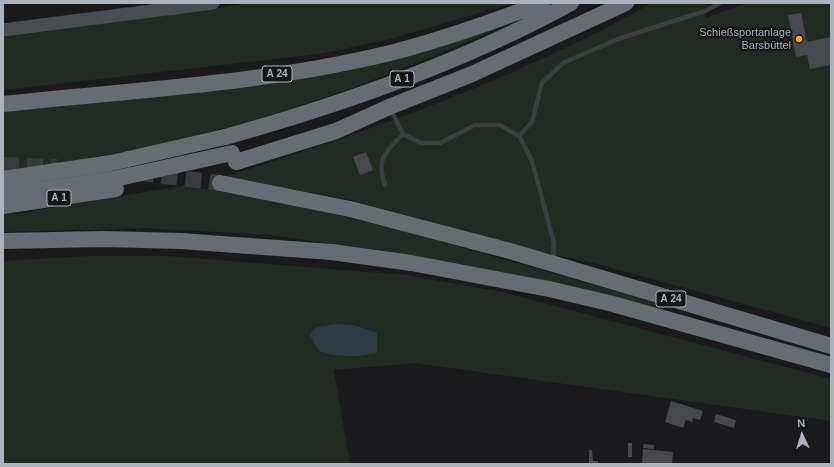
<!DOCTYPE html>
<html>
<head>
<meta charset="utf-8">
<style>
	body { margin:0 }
	#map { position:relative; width:834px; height:467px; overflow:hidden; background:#1a1a1c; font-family:Arial,sans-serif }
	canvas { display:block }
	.frame { position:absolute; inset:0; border:4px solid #adb3bb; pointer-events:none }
	.north { position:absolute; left:782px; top:415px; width:40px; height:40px; -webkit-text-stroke:3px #151517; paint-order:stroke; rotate:356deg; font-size:11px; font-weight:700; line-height:16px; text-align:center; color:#adb3bb }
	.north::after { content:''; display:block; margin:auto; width:14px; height:18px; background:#adb3bb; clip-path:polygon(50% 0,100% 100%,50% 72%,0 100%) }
</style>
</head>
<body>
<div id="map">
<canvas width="834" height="467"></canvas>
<div class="frame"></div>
<div class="north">N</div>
</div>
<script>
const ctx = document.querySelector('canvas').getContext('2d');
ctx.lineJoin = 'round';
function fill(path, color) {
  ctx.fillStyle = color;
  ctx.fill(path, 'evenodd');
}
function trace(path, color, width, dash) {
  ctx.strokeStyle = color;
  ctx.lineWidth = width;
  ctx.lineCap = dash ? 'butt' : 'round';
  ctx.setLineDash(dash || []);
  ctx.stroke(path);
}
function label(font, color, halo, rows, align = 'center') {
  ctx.font = font + ' Arial,sans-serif';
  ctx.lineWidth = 4;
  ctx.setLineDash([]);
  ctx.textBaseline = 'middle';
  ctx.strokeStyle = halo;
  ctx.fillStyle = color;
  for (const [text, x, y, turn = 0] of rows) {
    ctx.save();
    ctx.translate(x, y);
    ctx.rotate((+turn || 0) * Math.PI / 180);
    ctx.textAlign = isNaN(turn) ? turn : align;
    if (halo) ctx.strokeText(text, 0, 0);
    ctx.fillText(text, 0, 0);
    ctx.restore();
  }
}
fill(new Path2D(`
	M249,3H513L390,39L319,54L3,90V35L213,9Z
	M652,3H709L705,18L747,3H831V328L590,262L534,251L347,199L224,177C371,131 517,79 652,3Z
	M494,27L495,30C426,60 356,88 284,111C193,139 97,159 3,171V110L151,95Z
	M199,183V188L292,204L415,234L657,303V311L411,255L270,235L145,228L3,232V216Z
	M90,256H167L406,275L502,292L831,379V421L415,363L334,370L350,464H3V261Z`), '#222b23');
fill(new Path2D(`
	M334,324L353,325L377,333V353C357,357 338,358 319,351L310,335L315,328Z`), '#303b41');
fill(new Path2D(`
	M801,13L807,42L831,37V65L810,69L807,55L796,57L788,15Z
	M366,152L373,170L360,175L353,157Z
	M671,401L703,411L700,420L693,418L692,422L686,420L683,428L665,422Z
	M716,414L736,420L734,428L714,422Z
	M628,443H632V457H628Z
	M644,444L654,445V449L643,448Z
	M643,449L673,452L672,464H642Z
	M589,450H592L593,461H598V464H589Z`), '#47484c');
trace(new Path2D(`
	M3,165L57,167
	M90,169L150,174L220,183`), '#37393c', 16, [16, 8]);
trace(new Path2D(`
	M391,110L403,134L421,143H440L475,125H500L519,136
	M385,185C376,159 385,152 403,134
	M553,261L554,243L532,161L519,136L532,122L542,83L563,63L618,39L705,11L720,3`), '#3b3d41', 4.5);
trace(new Path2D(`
	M3,30L213,3`), '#494c51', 13);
trace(new Path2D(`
	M3,104C132,90 263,84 390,53C441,40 492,22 542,3
	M225,137C344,104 463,62 571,3
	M236,162L336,131L389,107L472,74L626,3
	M220,183L350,209L510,251L831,346
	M3,194L51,188
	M3,206L116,189
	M3,241L104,239L181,241L332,252L411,263L549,289L609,303L831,365`), '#676b72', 16);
trace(new Path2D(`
	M3,179L111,163L225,137
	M53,188L114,179L232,153`), '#676b72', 16);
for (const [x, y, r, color] of [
	[799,39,4,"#eea640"]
]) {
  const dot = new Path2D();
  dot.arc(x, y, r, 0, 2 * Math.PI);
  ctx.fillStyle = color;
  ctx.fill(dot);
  trace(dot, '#151517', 1.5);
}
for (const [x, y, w] of [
	[277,74,30],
	[402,79,24],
	[59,198,24],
	[671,299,30]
]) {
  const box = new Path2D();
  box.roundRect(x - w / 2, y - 8, w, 16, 3);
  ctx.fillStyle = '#151517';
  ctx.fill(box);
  trace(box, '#adb3bb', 1);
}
label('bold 10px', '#adb3bb', null, [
	["A 24",277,74],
	["A 1",402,79],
	["A 1",59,198],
	["A 24",671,299]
]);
label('11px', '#adb3bb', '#151517', [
	["Schießsportanlage",791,33],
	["Barsbüttel",791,46]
], 'right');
</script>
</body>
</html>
